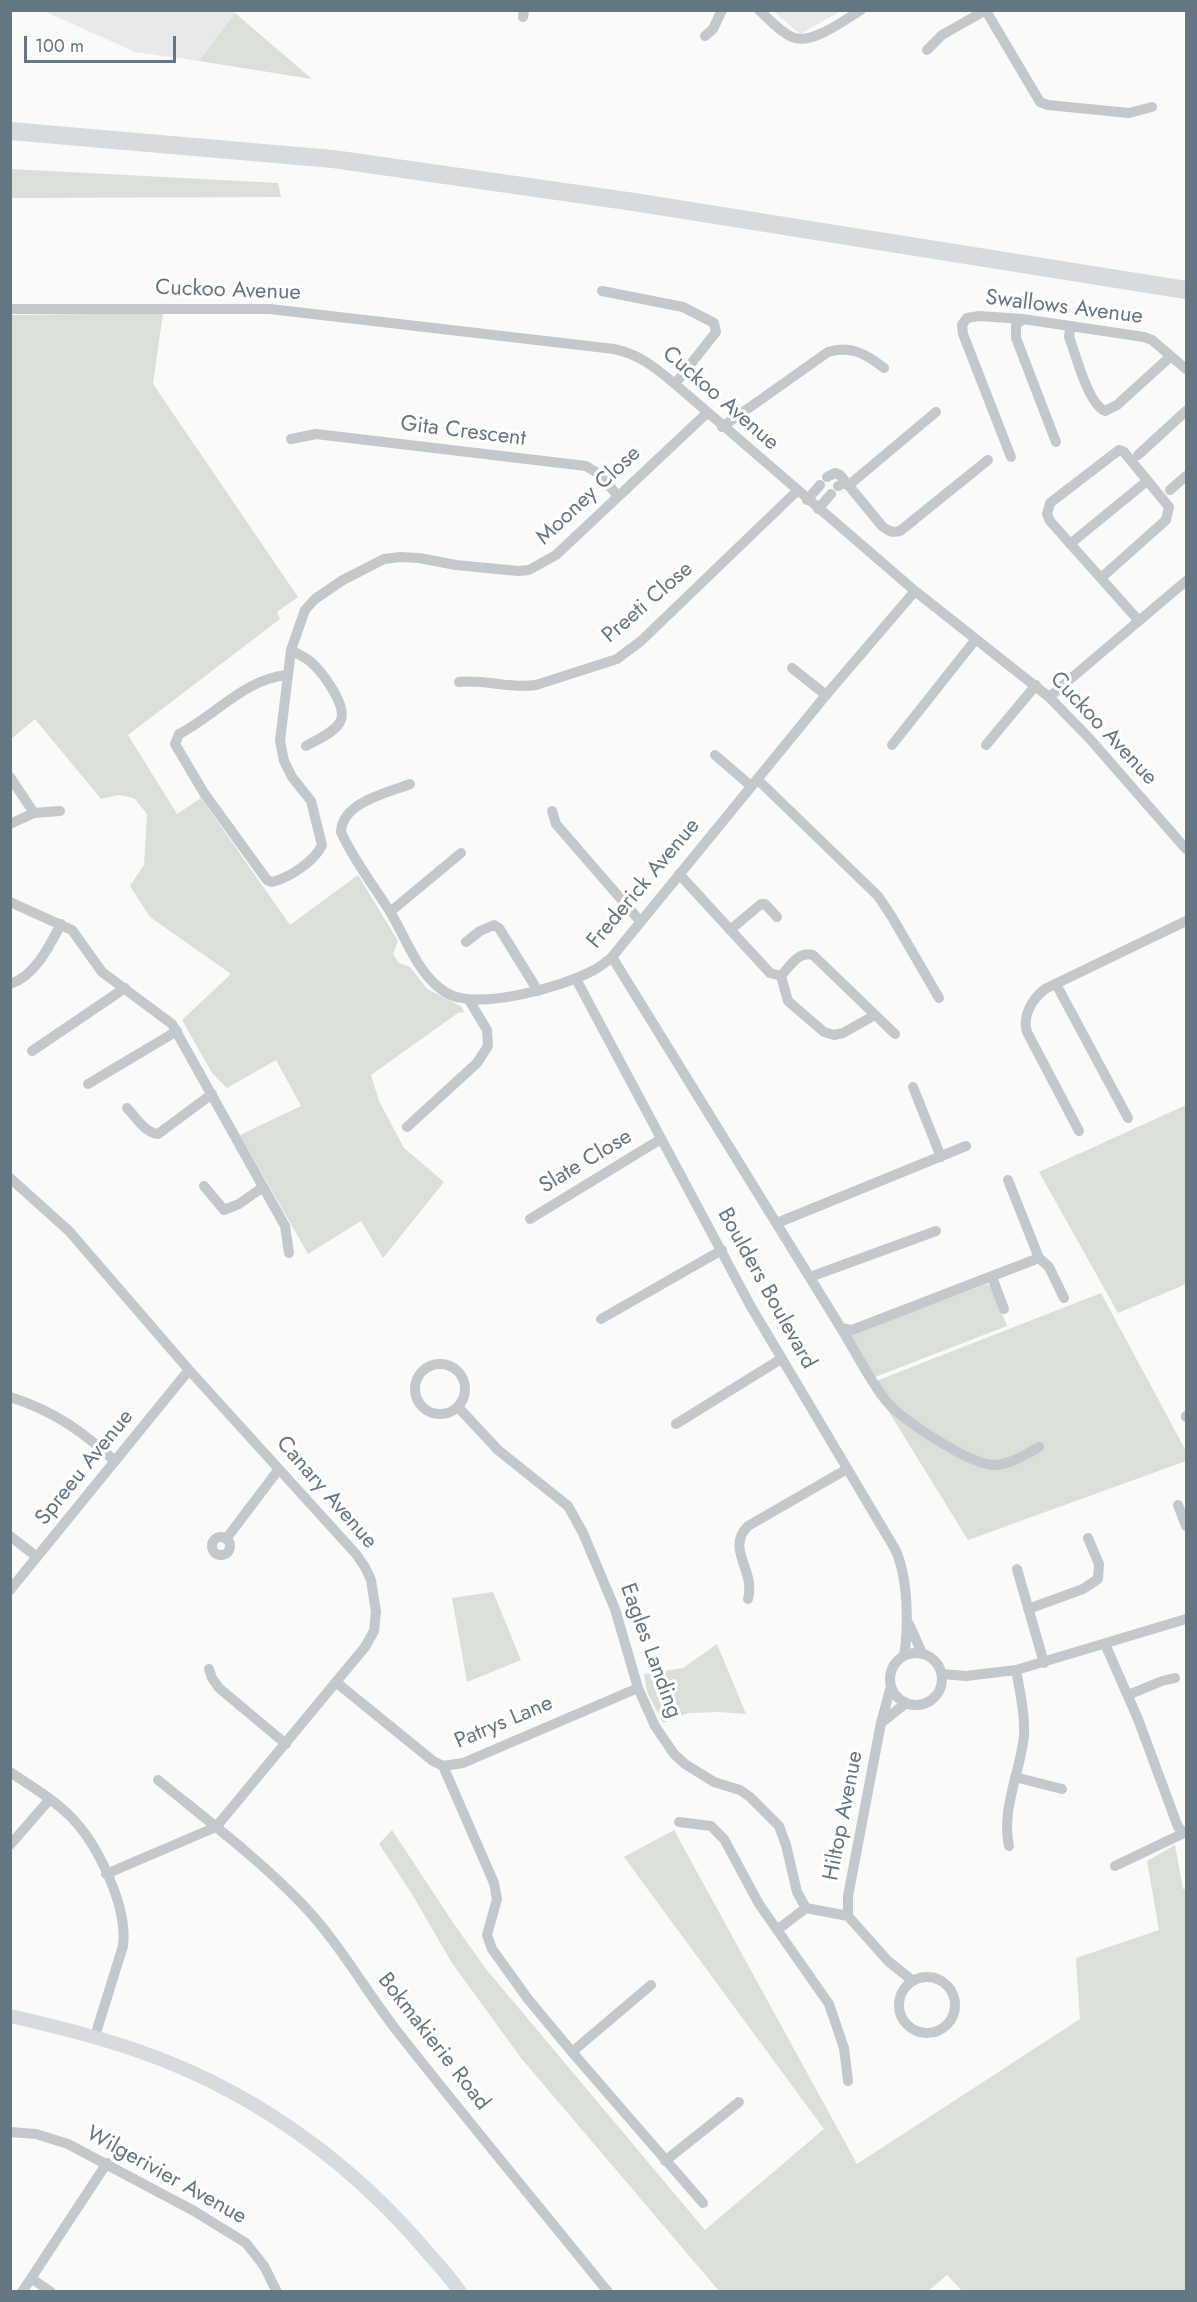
<!DOCTYPE html>
<html>
<head>
<meta charset="utf-8">
<style>
	body { margin:0 }
	#map { position:relative; width:1197px; height:2302px; overflow:hidden; background:#fafaf8; font-family:Jost,sans-serif }
	canvas { display:block }
	.frame { position:absolute; inset:0; border:12px solid #657683; pointer-events:none }
	.scale { position:absolute; left:24px; top:36px; width:152px; height:27px; box-sizing:border-box; border:3px solid #657683; border-top:0; padding-left:8px; font-size:18px; line-height:21px; white-space:nowrap; color:#657683; -webkit-text-stroke:4px #fff; paint-order:stroke }
</style>
</head>
<body>
<div id="map">
<canvas width="1197" height="2302"></canvas>
<div class="frame"></div>
<div class="scale">100 m</div>
</div>
<script>
const ctx = document.querySelector('canvas').getContext('2d');
ctx.lineJoin = 'round';
function fill(path, color) {
  ctx.fillStyle = color;
  ctx.fill(path, 'evenodd');
}
function trace(path, color, width, dash) {
  ctx.strokeStyle = color;
  ctx.lineWidth = width;
  ctx.lineCap = dash ? 'butt' : 'round';
  ctx.setLineDash(dash || []);
  ctx.stroke(path);
}
function label(font, color, halo, rows, align = 'center') {
  ctx.font = font + ' Jost,sans-serif';
  ctx.lineWidth = 6;
  ctx.setLineDash([]);
  ctx.textBaseline = 'middle';
  ctx.strokeStyle = halo;
  ctx.fillStyle = color;
  for (const [text, x, y, turn = 0] of rows) {
    ctx.save();
    ctx.translate(x, y);
    ctx.rotate((+turn || 0) * Math.PI / 180);
    ctx.textAlign = isNaN(turn) ? turn : align;
    if (halo) ctx.strokeText(text, 0, 0);
    ctx.fillText(text, 0, 0);
    ctx.restore();
  }
}
fill(new Path2D(`
	M47,10H233L235,13L199,61L135,52L46,12Z
	M773,11H841L800,34Z`), '#e8e9e9');
fill(new Path2D(`
	M235,13L312,79L199,61Z
	M11,169L278,183L281,197L11,198Z
	M163,313L153,384L298,597L277,612L280,619L128,735L177,814L201,798L290,925L358,875L398,941L393,954L399,963L410,967L427,989L461,1006L464,1012L458,1013L371,1075L379,1101L404,1148L444,1182L383,1258L361,1221L308,1254L240,1135L301,1106L276,1060L227,1088L212,1073L182,1020L231,974L150,917L130,886L144,865L147,814L134,798L118,795L101,799L35,719L11,739V315Z
	M1186,1105V1284L1118,1313L1039,1172Z
	M987,1284L991,1286L1007,1326L875,1377L850,1335Z
	M1101,1293L1186,1451V1461L968,1540L871,1383Z
	M493,1592L521,1660L467,1682L452,1598Z
	M717,1644L746,1714L719,1712L688,1713L663,1723L647,1692L644,1674L683,1668Z
	M392,1830L454,1924L486,1969L705,2230L824,2129L624,1857L674,1830L857,2164L1080,2019L1076,1958L1159,1930L1147,1861L1175,1845L1183,1889H1186V2291H962L947,2275L928,2291H719L521,2058L452,1963L412,1894L379,1844Z`), '#dadfd7');
trace(new Path2D(`
	M759,10C769,19 780,32 792,37C811,46 844,20 861,10
	M986,11L1040,102L1048,105L1129,113L1152,107
	M523,17L524,10
	M705,36L713,29L722,10
	M927,50L942,35L986,10
	M602,291L683,307L714,323L716,332L675,384
	M10,309H270L614,349C639,354 656,368 675,384L915,591L1049,697L1089,738L1186,849
	M1023,319L1016,325V338L1056,442
	M1073,327L1070,330L1069,337C1076,355 1088,404 1105,411L1117,405L1171,356
	M722,427L828,352C851,345 866,354 884,368
	M291,439L316,434L586,466L599,474L618,496
	M1138,455L1186,411
	M1011,457L963,334L962,325L967,318L979,316L1023,319L1144,337L1152,340L1186,369
	M827,477L835,473L840,475L882,526C888,531 892,533 900,531L988,460
	M838,486L845,483L849,485L936,412
	M1170,490L1186,476
	M807,500L820,485
	M818,509L831,494
	M1070,544L1147,481
	M1101,578L1166,520L1169,507L1124,452L1119,450L1050,503L1047,514L1050,521L1139,621
	M291,650C298,654 305,657 311,662C322,672 349,707 340,722C334,733 316,740 306,746
	M792,668L826,695
	M287,675C244,679 215,716 179,734L175,744L204,793L267,880L272,882C289,878 315,861 322,845L311,801L292,777L284,761L280,741L291,650L305,610L315,599L343,580L384,559L400,557L419,558L456,565L518,571L529,570L556,555L707,413
	M459,682C485,679 510,689 536,685L617,659L641,641L797,491
	M1049,697L1186,581
	M892,745L976,639
	M986,745L1036,685
	M715,755L751,786
	M10,777L34,813
	M757,779L878,896L892,917L939,998
	M410,784C388,793 342,802 341,832C353,859 373,885 389,910C406,937 417,974 445,992C476,1012 562,987 594,970C600,967 606,962 612,957L826,695L915,591
	M552,811L556,824L640,921
	M10,824L34,813L60,811
	M679,874L770,973L781,976C790,966 798,951 813,955L895,1034
	M10,902L72,930L102,972L172,1024L285,1226L289,1253
	M390,912L461,853
	M730,930L761,904H765L777,917
	M466,942L480,931L494,925L499,928L538,991
	M612,957L841,1328L852,1330L1039,1258L1008,1180
	M781,976L788,1001L824,1032L834,1035L843,1033L875,1015
	M576,979L750,1305L895,1549C908,1576 909,1626 904,1656
	M10,984C35,976 50,945 61,924
	M1056,984L1128,1118
	M32,1051L125,988
	M88,1084L177,1031
	M913,1087L941,1157
	M127,1108C135,1116 145,1133 158,1134L212,1094
	M407,1127L477,1063L488,1046L487,1030L469,1000
	M1079,1131L1027,1032C1022,1016 1032,999 1045,989L1186,921
	M10,1178L69,1231L189,1370L356,1554L365,1567L371,1580L376,1612L374,1631L365,1647L216,1827L106,1874
	M204,1186L224,1210L239,1204L263,1187
	M530,1219L661,1139
	M777,1223L966,1146
	M1039,1258L1049,1267L1064,1298
	M810,1277L936,1231
	M992,1277L1004,1309
	M601,1319L722,1250
	M841,1328C856,1352 869,1380 887,1402C904,1421 967,1463 993,1465C1009,1465 1025,1455 1039,1447
	M415 1389a25 25 0 1 1 50 0a25 25 0 1 1-50 0Z
	M10,1397C54,1411 82,1431 115,1461
	M458,1407L498,1450L568,1506L583,1533L615,1609L638,1688L655,1726L674,1754L685,1764L714,1782L740,1790L750,1797L779,1826L786,1845L797,1892L806,1908L848,1916L888,1961L913,1981
	M1186,1416V1417
	M676,1424L781,1359
	M1178,1505L1186,1526
	M10,1536L37,1557
	M212 1546a9 9 0 1 1 18 0a9 9 0 1 1-18 0Z
	M226,1539L279,1469
	M1017,1569L1044,1663
	M10,1590L189,1370
	M748,1599C756,1570 725,1549 748,1526L847,1469
	M1028,1609L1083,1589L1098,1579L1099,1564L1088,1538
	M909,1624L922,1653
	M1105,1644L1138,1719L1178,1827L1183,1832
	M890 1679a26 26 0 1 1 52 0a26 26 0 1 1-52 0Z
	M209,1669L212,1678L219,1688L286,1744
	M942,1674L966,1676L1016,1670L1186,1619
	M337,1683L433,1761L443,1766L463,1763L638,1688
	M1128,1695L1162,1681L1175,1678
	M881,1723L906,1703
	M443,1766L494,1883L497,1899L487,1935L492,1949L528,1999L572,2052L703,2203
	M10,1772C31,1786 53,1799 70,1816C98,1844 128,1907 123,1946L95,2036
	M1015,1777L1062,1789
	M158,1780C207,1820 259,1859 302,1904C338,1941 365,1990 397,2031C466,2119 538,2205 608,2292
	M679,1822L711,1826L724,1839L759,1904L829,2004L844,2048L848,2081
	M10,1845L50,1799
	M1009,1846C1001,1809 1020,1773 1024,1736C1025,1714 1020,1692 1016,1670
	M1115,1866L1186,1832
	M848,1916V1896L881,1723L891,1686
	M777,1930L806,1908
	M899 2005a28 28 0 1 1 56 0a28 28 0 1 1-56 0Z
	M572,2052L651,1985
	M10,2132L36,2134L68,2144L194,2211L246,2243L264,2266L277,2292
	M665,2161L739,2102
	M31,2278L51,2292
	M22,2292L107,2163`), '#c3c8cc', 10);
trace(new Path2D(`
	M10,2016C59,2027 108,2039 155,2057C261,2097 355,2166 428,2253C439,2266 451,2278 460,2292`), '#d6dbdf', 14);
trace(new Path2D(`
	M10,131L333,159L634,202L1186,290`), '#d6dbdf', 18);
label('22px', '#657683', '#fff', [
	["Cuckoo Avenue",228,291,2],
	["Swallows Avenue",1064,308,7],
	["Cuckoo Avenue",720,399,41],
	["Gita Crescent",463,432,7],
	["Mooney Close",589,496,-43],
	["Preeti Close",648,603,-41],
	["Cuckoo Avenue",1103,729,47],
	["Frederick Avenue",644,884,-50],
	["Slate Close",586,1162,-31],
	["Boulders Boulevard",766,1289,61],
	["Spreeu Avenue",85,1468,-51],
	["Canary Avenue",326,1493,49],
	["Eagles Landing",650,1651,70],
	["Patrys Lane",504,1723,-23],
	["Hiltop Avenue",844,1816,-79],
	["Bokmakierie Road",433,2042,52],
	["Wilgerivier Avenue",166,2176,29]
]);
</script>
</body>
</html>
